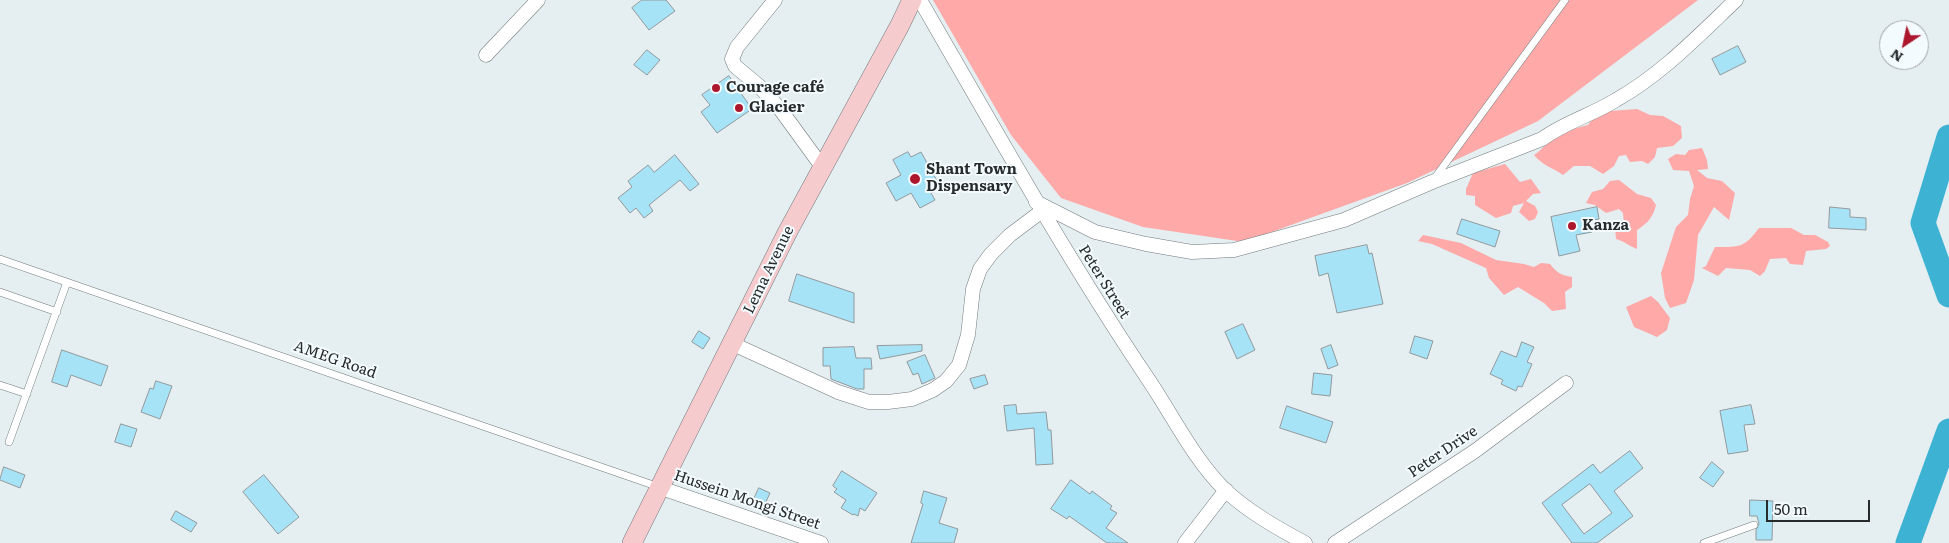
<!DOCTYPE html>
<html>
<head>
<meta charset="utf-8">
<style>
	body { margin:0 }
	#map { position:relative; width:1949px; height:543px; overflow:hidden; background:#e5eef1; font-family:Literata,serif }
	canvas { display:block }
	.north { position:absolute; left:1879px; top:20px; width:50px; height:50px; box-sizing:border-box; background:#f3fbfe; border:1px solid #a2a8aa; border-radius:50%; rotate:214deg; font-size:14px; font-weight:700; line-height:20px; text-align:center; color:#282b2c }
	.north::after { content:''; display:block; margin:auto; width:18px; height:22px; background:#ac172e; clip-path:polygon(50% 0,100% 100%,50% 72%,0 100%) }
	.scale { position:absolute; left:1766px; top:500px; width:104px; height:22px; box-sizing:border-box; border:2px solid #282b2c; border-top:0; padding-left:6px; font-size:15px; line-height:18px; white-space:nowrap; color:#282b2c; -webkit-text-stroke:4px #f3fbfe; paint-order:stroke }
</style>
</head>
<body>
<div id="map">
<canvas width="1949" height="543"></canvas>
<div class="north">N</div>
<div class="scale">50 m</div>
</div>
<script>
const ctx = document.querySelector('canvas').getContext('2d');
ctx.lineJoin = 'round';
function fill(path, color) {
  ctx.fillStyle = color;
  ctx.fill(path, 'evenodd');
}
function trace(path, color, width, dash) {
  ctx.strokeStyle = color;
  ctx.lineWidth = width;
  ctx.lineCap = dash ? 'butt' : 'round';
  ctx.setLineDash(dash || []);
  ctx.stroke(path);
}
function label(font, color, halo, rows, align = 'center') {
  ctx.font = font + ' Literata,serif';
  ctx.lineWidth = 4;
  ctx.setLineDash([]);
  ctx.textBaseline = 'middle';
  ctx.strokeStyle = halo;
  ctx.fillStyle = color;
  for (const [text, x, y, turn = 0] of rows) {
    ctx.save();
    ctx.translate(x, y);
    ctx.rotate((+turn || 0) * Math.PI / 180);
    ctx.textAlign = isNaN(turn) ? turn : align;
    if (halo) ctx.strokeText(text, 0, 0);
    ctx.fillText(text, 0, 0);
    ctx.restore();
  }
}
fill(new Path2D(`
	M933,0H1698L1538,121L1407,183L1244,242L1143,227L1061,198L1011,135Z
	M1637,109L1650,115L1663,116L1681,126L1682,138L1673,146L1657,148L1655,157L1648,164L1642,161L1630,162L1626,155L1619,156L1614,166L1603,174L1590,166H1574L1563,175C1553,168 1542,165 1534,155C1542,150 1549,140 1556,136C1566,130 1577,128 1588,125L1597,112Z
	M1702,148L1707,160L1708,169L1697,170L1707,178L1722,181L1735,193L1729,220L1714,207L1698,235L1694,280L1686,303L1670,308L1665,298L1661,273L1676,227L1688,215L1690,199L1694,186L1689,171L1673,170L1668,159L1676,154L1685,155L1689,150Z
	M1505,164L1520,182L1531,179L1541,193L1533,194L1526,201L1535,206L1538,212L1535,219L1529,221L1519,212L1524,203L1513,206L1511,213L1496,218L1475,205V196L1466,195V189L1473,173Z
	M1619,180L1637,194L1651,198L1656,205C1653,217 1648,223 1637,230V249C1629,246 1624,241 1616,239L1615,228L1624,224L1623,213L1619,209L1606,213L1595,205L1586,203L1592,192L1603,189L1610,181Z
	M1759,228H1791L1804,235H1815L1828,242L1830,246L1826,249L1806,251L1803,265L1790,264L1786,258L1770,259L1765,271L1760,276L1750,270L1726,268L1718,276L1702,268L1706,266L1715,247C1740,247 1744,248 1759,228Z
	M1423,235L1461,243L1496,260L1524,264L1534,267L1541,263L1550,264C1557,273 1561,275 1572,277V287L1565,292L1566,309L1552,311L1544,303L1518,287L1504,295L1489,278L1486,268L1432,244L1418,241Z
	M1651,296L1658,302L1670,318L1667,330L1657,337L1634,327L1626,307Z`), '#ffa9a8');
trace(new Path2D(`
	M1949,137L1923,223L1949,295
	M1908,543L1949,431`), '#3eb2d2', 25);
const building = new Path2D(`
	M642,0H666L675,11L649,30L632,8Z
	M1738,46L1746,62L1720,75L1712,59Z
	M647,50L660,60L647,75L634,65Z
	M729,76L752,109L717,133L701,112L710,105L702,95Z
	M908,152L911,157L921,152L941,188L931,193L935,200L920,208L911,193L896,201L886,183L901,175L893,160Z
	M675,155L699,184L690,191L680,180L649,205L653,211L644,218L636,208L630,213L618,198L632,187L628,181L648,165L654,172Z
	M1597,207L1599,219L1590,221L1592,232L1576,235L1580,251L1559,256L1551,217Z
	M1830,207L1850,209V217L1866,218V230L1829,228Z
	M1462,219L1500,231L1495,247L1457,234Z
	M1367,245L1369,254L1372,253L1383,304L1337,313L1328,273L1319,276L1315,256Z
	M797,274L854,293V323L789,301Z
	M1243,324L1255,350L1237,359L1225,332Z
	M699,331L710,338L703,349L692,342Z
	M1415,336L1433,341L1427,359L1410,353Z
	M1522,342L1534,347L1527,362L1532,364L1522,387L1518,386L1516,391L1501,384L1503,380L1490,374L1501,351L1516,357Z
	M922,345V351L880,359L877,346Z
	M1331,345L1338,365L1328,369L1321,349Z
	M854,347L856,358H871L872,369H864V389H857L831,379L830,366H823V348Z
	M62,350L108,366L101,386L71,375L67,387L52,382Z
	M925,355L935,378L922,384L918,373L913,375L907,362Z
	M1314,373L1332,375L1330,396L1312,394Z
	M985,375L988,384L974,389L970,379Z
	M156,381L172,386L160,419L141,412L150,388L153,389Z
	M1016,405L1017,414L1046,412L1048,430H1051L1053,464L1036,465L1034,428L1007,431L1004,406Z
	M1751,405L1755,424L1744,425L1748,451L1728,454L1720,411Z
	M1287,406L1333,422L1326,443L1280,428Z
	M121,424L137,429L131,447L115,442Z
	M1630,451L1643,468L1614,491L1633,516L1597,543H1572L1542,503L1593,464L1600,473ZM1590,484L1612,513L1584,534L1562,505Z
	M1712,462L1724,472L1713,487L1700,478Z
	M4,467L25,475L20,488L0,480Z
	M842,471L877,493L865,511L860,508L858,516L854,514L853,515L841,508L846,500L834,492L837,489L833,486Z
	M264,475L299,517L278,534L243,492Z
	M1071,480L1090,494L1092,491L1112,506L1110,509L1117,513L1106,528L1128,543H1107L1069,516L1067,519L1051,509Z
	M759,488L770,493L765,504L754,499Z
	M924,491L947,498L939,523L958,529L954,543H911L923,504L921,503Z
	M1750,500L1773,501L1772,540H1756V530L1759,524L1757,516H1750Z
	M176,511L197,523L191,532L171,520Z`);
fill(building, '#a7e3f7');
trace(building, '#91999c', 1);
const lane = new Path2D(`
	M1434,179L1565,0
	M0,259L659,487
	M0,292L57,312
	M0,385L27,394
	M9,442L67,282
	M1704,543L1754,525`);
const street = new Path2D(`
	M775,0L737,47L732,59L735,66L759,86L780,109L823,168
	M920,0C994,128 1066,257 1148,379C1173,416 1194,460 1226,491C1249,512 1277,528 1305,543
	M486,55L538,0
	M1036,202L1095,232L1146,244L1192,252L1234,250L1344,220L1432,182L1542,139C1565,122 1592,115 1616,100C1662,74 1698,36 1736,0
	M733,344L838,392L869,402H888L912,399L933,390L946,381L959,365L968,335L973,289L980,269L991,254L1010,235L1042,211
	M661,488L821,543
	M1185,543L1226,490
	M1335,543L1475,451L1566,383`);
const secondary = new Path2D(`
	M632,543L787,233L900,25L912,0`);
trace(lane, '#727a7c', 8);
trace(street, '#727a7c', 15);
trace(secondary, '#727a7c', 20);
trace(lane, '#fff', 7);
trace(street, '#fff', 14);
trace(secondary, '#f6cbce', 19);
for (const [x, y, r, color] of [
	[716,88,5,"#ac172e"],
	[739,108,5,"#ac172e"],
	[915,179,6,"#ac172e"],
	[1572,226,5,"#ac172e"]
]) {
  const dot = new Path2D();
  dot.arc(x, y, r, 0, 2 * Math.PI);
  ctx.fillStyle = color;
  ctx.fill(dot);
  trace(dot, '#f3fbfe', 2);
}
label('bold 15px', '#282b2c', '#f3fbfe', [
	["Courage café",726,88],
	["Glacier",749,108],
	["Shant Town",926,170],
	["Dispensary",926,187],
	["Kanza",1582,226]
], 'left');
label('15px', '#282b2c', '#f3fbfe', [
	["Lema Avenue",769,270,-64],
	["Peter Street",1104,282,58],
	["AMEG Road",335,360,19],
	["Peter Drive",1443,452,-34],
	["Hussein Mongi Street",747,500,19]
]);
</script>
</body>
</html>
